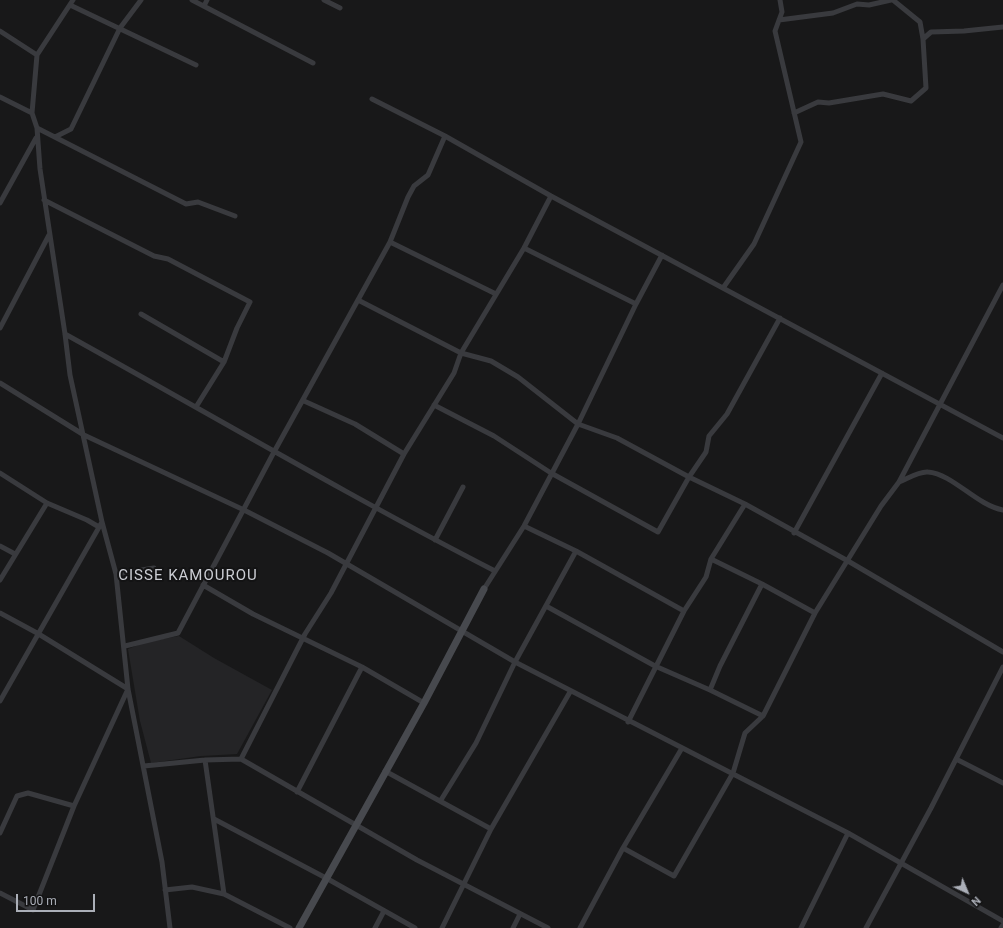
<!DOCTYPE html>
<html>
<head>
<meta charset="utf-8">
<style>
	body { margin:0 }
	#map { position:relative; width:1003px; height:928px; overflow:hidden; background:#181819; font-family:Roboto,sans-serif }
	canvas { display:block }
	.north { position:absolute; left:947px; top:872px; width:40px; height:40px; -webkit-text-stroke:3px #131314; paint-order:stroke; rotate:136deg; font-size:11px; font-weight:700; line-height:16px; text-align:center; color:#abafb8 }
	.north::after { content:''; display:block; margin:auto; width:14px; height:18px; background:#abafb8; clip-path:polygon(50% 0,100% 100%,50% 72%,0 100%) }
	.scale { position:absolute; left:16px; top:894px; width:79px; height:18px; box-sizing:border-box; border:2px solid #abafb8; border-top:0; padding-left:5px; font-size:12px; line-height:14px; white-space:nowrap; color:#abafb8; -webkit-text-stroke:3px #131314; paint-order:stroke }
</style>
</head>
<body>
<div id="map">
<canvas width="1003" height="928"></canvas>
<div class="north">N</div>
<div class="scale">100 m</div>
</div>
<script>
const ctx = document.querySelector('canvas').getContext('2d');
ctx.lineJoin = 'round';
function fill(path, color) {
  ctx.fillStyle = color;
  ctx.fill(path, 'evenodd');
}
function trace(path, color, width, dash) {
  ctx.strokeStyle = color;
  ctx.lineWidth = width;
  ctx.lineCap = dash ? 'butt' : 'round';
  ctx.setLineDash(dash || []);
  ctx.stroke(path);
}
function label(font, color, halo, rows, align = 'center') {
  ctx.font = font + ' Roboto,sans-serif';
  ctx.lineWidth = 4;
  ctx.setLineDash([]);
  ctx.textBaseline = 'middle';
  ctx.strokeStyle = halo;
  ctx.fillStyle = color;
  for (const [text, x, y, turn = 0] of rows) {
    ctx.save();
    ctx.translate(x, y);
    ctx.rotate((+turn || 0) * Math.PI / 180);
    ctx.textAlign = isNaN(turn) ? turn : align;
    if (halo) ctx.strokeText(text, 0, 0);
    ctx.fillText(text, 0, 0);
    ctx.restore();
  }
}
fill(new Path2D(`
	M179,636L214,658L272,690L237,754L201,756L151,763L140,721L128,649L146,642Z`), '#242426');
trace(new Path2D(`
	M73,0L37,55L32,113L37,128L40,169L65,334L70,375L102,522L116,574L128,689L162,862L170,928
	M192,0L313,63
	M324,0L340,8
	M893,0L920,22L923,39
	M70,5L196,65
	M204,6L207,0
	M779,20L833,13L857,4L869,5L891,0
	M0,31L37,55
	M0,97L32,113
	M372,99L445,136L551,196L1003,438
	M794,113L818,102L829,103L883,94L911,101L926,88L923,39L931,32L964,31L1003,27
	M37,128L186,204L198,202L235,216
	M55,137L71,129L120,28L141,0
	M44,200L154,256L168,259L250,302L237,328L224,362L196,407
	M0,203L36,138
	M390,242L496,294
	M723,288L754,244L801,142L775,31L782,12L780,0
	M358,300L461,353L491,361L518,377L578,424L617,438L689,477L745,504L848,561L1003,652
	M636,304L662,255
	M141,314L224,362
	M0,328L49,235
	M65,334C208,413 349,496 495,571
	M0,383L84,435L244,510L328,553L515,662L848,833L1003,921
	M434,405L494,436L551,473L658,532L689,477L706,452L709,436L727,414L780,318
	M404,454L454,373L461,353L524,248
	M0,473L47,503L87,520L99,527
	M899,482C907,479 919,471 928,472C953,474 976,505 1003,510
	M524,526L576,551L684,611
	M794,533L882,373
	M435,540L463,487
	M0,546L15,554
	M711,559L762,584L815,613
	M116,574L154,568
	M0,580L47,503
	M203,585L253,614L362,667L424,703
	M484,589L524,526L578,424L636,304L524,248L551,196
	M546,606L655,666L710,690L763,716
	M0,613L37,633L128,689
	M125,646L178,633L274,452L390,242L408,197L414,186L428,175L445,136
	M710,690L720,666L762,584
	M0,701L102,522
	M628,722L684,611L706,577L711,559L745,504
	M241,759L305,634L331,593L404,454L355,424L304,401
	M956,759L1003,783
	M205,760L224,894
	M144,766L205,760L241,759L417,860L548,928
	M385,771L491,829
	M297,792L362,667
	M441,800L476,743L515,662L576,551
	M214,819L326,878L415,928
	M0,833L17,796L28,793L74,806
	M623,848L674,876L733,773L745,733L763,716L815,613L881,506L899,482L1003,285
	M165,890L192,887L224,894L290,928
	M0,893L33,910L74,806L128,689
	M375,928L384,911
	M442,928L491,829L570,692
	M513,928L520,914
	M580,928L623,848L682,748
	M801,928L848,833
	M866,928L931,808L1003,667
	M1001,928L1003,925`), '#393a3e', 5);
trace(new Path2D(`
	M299,928L424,703L484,589`), '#47494e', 7);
ctx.letterSpacing = '1px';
label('15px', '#ccced4', '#131314', [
	["CISSE KAMOUROU",188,576]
]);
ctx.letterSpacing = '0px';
</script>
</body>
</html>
